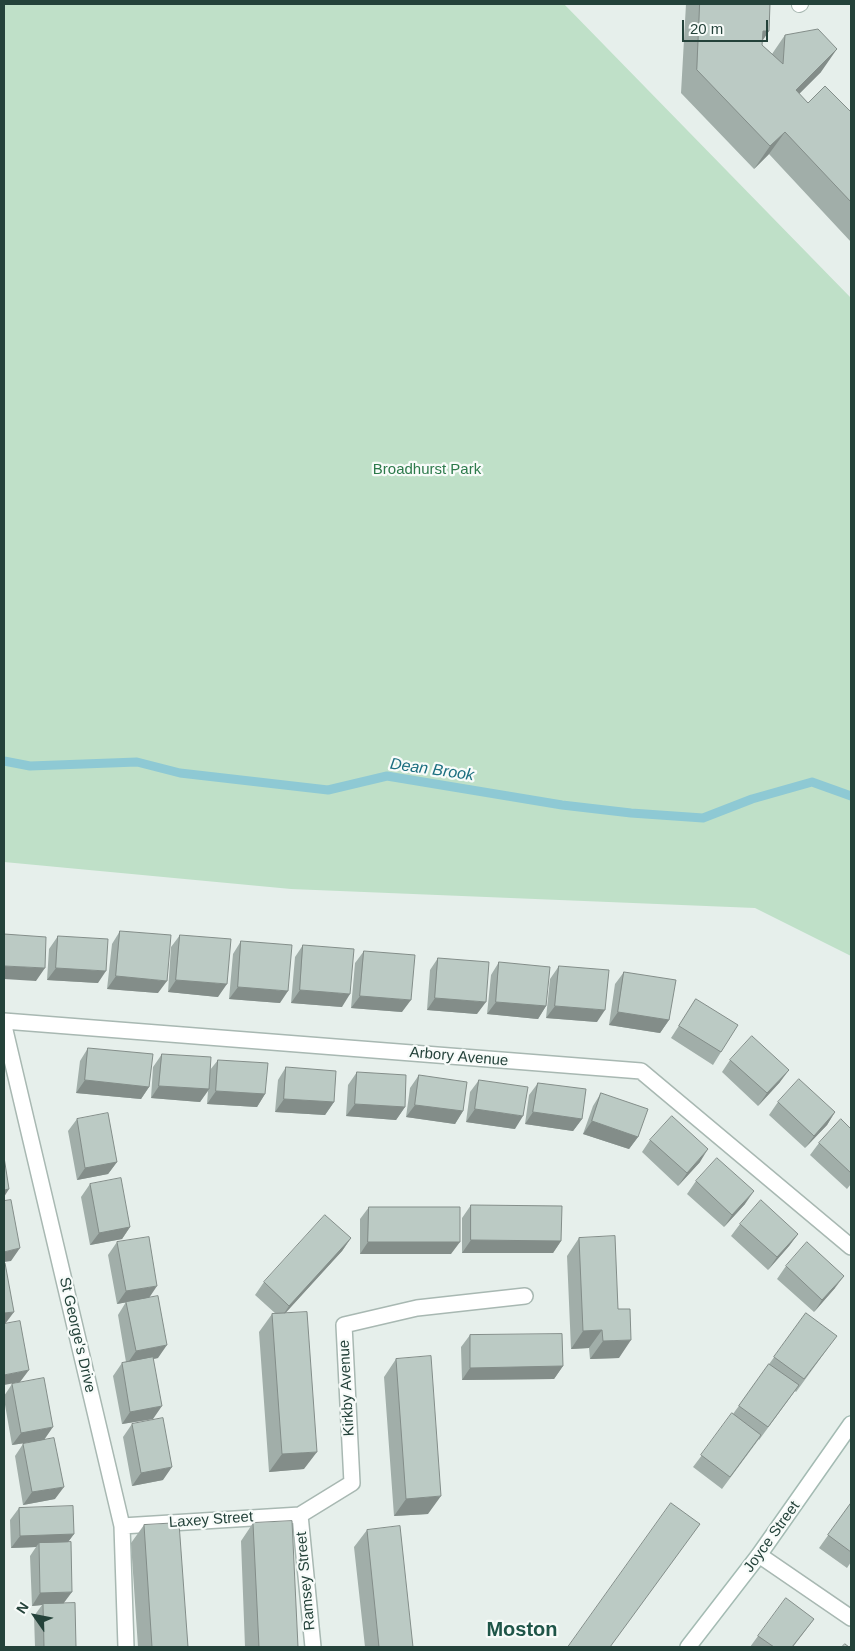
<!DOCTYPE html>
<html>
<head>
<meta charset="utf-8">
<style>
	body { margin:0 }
	#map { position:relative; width:855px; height:1651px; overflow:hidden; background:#e6efeb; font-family:Helvetica,sans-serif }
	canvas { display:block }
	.frame { position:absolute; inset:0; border:5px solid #24423a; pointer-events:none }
	.north { position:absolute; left:10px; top:1591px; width:50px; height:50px; -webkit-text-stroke:4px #f7fbf9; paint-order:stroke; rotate:303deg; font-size:14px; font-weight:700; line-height:20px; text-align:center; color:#24423a }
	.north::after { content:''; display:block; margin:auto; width:18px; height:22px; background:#24423a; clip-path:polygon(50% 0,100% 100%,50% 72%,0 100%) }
	.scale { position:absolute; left:682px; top:20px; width:86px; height:22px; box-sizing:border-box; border:2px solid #24423a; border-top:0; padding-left:6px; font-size:15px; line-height:18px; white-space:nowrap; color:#24423a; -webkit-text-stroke:4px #f7fbf9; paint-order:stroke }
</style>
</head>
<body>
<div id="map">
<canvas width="855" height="1651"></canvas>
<div class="frame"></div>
<div class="north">N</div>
<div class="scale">20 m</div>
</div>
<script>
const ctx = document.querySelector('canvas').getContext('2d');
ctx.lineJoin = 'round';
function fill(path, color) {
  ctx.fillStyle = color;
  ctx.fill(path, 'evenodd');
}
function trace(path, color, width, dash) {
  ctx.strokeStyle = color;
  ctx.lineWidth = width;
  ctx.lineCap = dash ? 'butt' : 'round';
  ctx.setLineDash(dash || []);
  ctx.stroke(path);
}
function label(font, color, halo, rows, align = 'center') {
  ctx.font = font + ' Helvetica,sans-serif';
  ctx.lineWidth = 4.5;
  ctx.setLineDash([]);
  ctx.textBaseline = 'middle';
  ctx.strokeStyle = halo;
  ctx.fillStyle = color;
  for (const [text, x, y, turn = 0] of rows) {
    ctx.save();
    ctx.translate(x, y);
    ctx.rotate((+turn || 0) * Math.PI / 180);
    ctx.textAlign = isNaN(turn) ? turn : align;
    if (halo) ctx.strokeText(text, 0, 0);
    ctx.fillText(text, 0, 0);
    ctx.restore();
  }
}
fill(new Path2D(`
	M4,4H564L851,298V956L755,908L291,889L4,862Z`), '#bfe0c8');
trace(new Path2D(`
	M4,761L30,766L137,762L180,773L328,790L387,776L562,805L631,813L703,818L752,799L812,782L851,796`), '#8ec9d4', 9);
const lane = new Path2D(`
	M799,5L801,4`);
const street = new Path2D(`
	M4,1021L641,1071L851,1247
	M4,1026L122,1526L126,1647
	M300,1515L313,1647
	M122,1526L300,1515L352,1483L344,1325L417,1308L525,1296
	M759,1555L851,1618`);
const secondary = new Path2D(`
	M688,1647L759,1555L851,1424`);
trace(lane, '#a8b8b2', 16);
trace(street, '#a8b8b2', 18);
trace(secondary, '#a4bbb3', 18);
trace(lane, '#fff', 14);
trace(street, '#fff', 15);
trace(secondary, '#fff', 15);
fill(new Path2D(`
	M686,4H770L769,31L763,40L762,45L772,54L785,35L821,72L799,94L808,103L851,112V242L769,154L754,169L681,93Z
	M120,931L158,993L107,989L112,944Z
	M180,935L218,997L168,992L171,947Z
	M58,936L98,983L47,980L49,949Z
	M241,941L280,1003L229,999L233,954Z
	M303,945L342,1007L291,1003L295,957Z
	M364,951L402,1012L351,1008L355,963Z
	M438,958L477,1014L427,1010L430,970Z
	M499,962L546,1006L538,1019L487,1014L491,975Z
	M559,966L597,1022L546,1018L550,979Z
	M624,972L669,1020L660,1033L609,1025L615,984Z
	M696,999L721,1052L713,1065L671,1038Z
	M88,1048L149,1087L141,1099L76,1093L80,1061Z
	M162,1054L210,1070L218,1060L265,1094L257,1107L207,1104L208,1091L200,1102L151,1098L153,1067Z
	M730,1060L780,1082L758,1106L722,1072Z
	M286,1067L334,1102L325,1115L275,1112L278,1080Z
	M357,1072L405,1107L396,1120L346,1116L348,1085Z
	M419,1075L463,1111L455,1124L406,1117L410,1088Z
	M479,1080L515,1129L466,1122L470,1092Z
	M538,1083L582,1119L573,1131L525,1124L529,1095Z
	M601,1093L638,1137L629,1149L583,1134L593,1106Z
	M778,1102L835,1112L827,1125L805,1148L769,1115Z
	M77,1119L117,1162L108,1174L77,1180L68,1131Z
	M851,1129V1184L847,1189L810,1155L819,1143Z
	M650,1140L700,1162L678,1186L642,1152Z
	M696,1181L745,1204L724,1227L687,1194Z
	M90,1184L130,1227L122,1239L90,1245L81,1197Z
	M471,1205L561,1241L553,1253H462V1218Z
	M369,1207L451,1254H360V1219Z
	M740,1224L798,1234L789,1246L768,1270L731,1236Z
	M351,1238L342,1251L285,1313L304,1469L269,1472L259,1332L272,1314H276L255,1295L264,1282Z
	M579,1238L619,1358L590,1359L589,1348L571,1349L567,1256Z
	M117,1242L149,1298L117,1304L108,1255Z
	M786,1266L835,1288L814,1312L777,1279Z
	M126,1302L158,1358L153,1359V1419L122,1424L113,1376L122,1363L126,1362L118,1315Z
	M806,1313L828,1348L796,1392L795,1391L759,1440V1439L722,1489L693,1467L733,1414Z
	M470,1335L563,1366L554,1379L462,1380L461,1347Z
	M396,1359L428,1514L394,1516L384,1377Z
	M12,1384L44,1440L12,1445L4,1399V1396Z
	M132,1424L163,1480L132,1486L123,1437Z
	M23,1444L55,1499L23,1505L15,1456Z
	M851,1503V1562L847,1568L819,1548Z
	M19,1508L74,1534L68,1542L64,1603L76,1647H35L34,1616L42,1605L32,1606L30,1556L36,1547L11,1548L10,1520Z
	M253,1523L298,1647H245L241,1541Z
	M144,1525L188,1647H138L131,1543Z
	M367,1530L413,1647H365L354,1547Z
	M814,1619L793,1647H750L758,1636Z`), '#a1aea9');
fill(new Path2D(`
	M763,31H769L753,54Z
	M837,49L821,72L780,113L796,90Z
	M785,132L769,154L754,169L770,146Z
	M4,966L45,968L36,981L4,979Z
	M56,968L106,971L98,983L47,980Z
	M116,976L167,981L158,993L107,989Z
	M176,980L227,984L218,997L168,992Z
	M238,987L288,991L280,1003L229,999Z
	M300,990L350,994L342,1007L291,1003Z
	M360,996L411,1000L402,1012L351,1008Z
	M435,998L486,1002L477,1014L427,1010Z
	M496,1002L546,1006L538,1019L487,1014Z
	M555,1006L605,1010L597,1022L546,1018Z
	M618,1012L669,1020L660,1033L609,1025Z
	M789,1070L780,1082L758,1106L767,1093Z
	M85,1080L149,1087L141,1099L76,1093Z
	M159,1086L209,1089L200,1102L151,1098Z
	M216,1091L265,1094L257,1107L207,1104Z
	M284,1099L334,1102L325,1115L275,1112Z
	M355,1104L405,1107L396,1120L346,1116Z
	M415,1105L463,1111L455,1124L406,1117Z
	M475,1109L523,1116L515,1129L466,1122Z
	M533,1112L582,1119L573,1131L525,1124Z
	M835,1112L827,1125L805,1148L814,1136Z
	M592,1121L638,1137L629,1149L583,1134Z
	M708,1149L700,1162L678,1186L687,1173Z
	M117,1162L108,1174L77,1180L85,1168Z
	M9,1189L4,1197V1190Z
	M754,1191L745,1204L724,1227L732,1215Z
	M130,1227L122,1239L90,1245L99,1233Z
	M798,1234L789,1246L768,1270L777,1257Z
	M351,1238L342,1251L281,1318L289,1306Z
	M471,1240L561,1241L553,1253H462Z
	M368,1242H460L451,1254H360Z
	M20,1248L11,1261L4,1262V1252Z
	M844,1276L835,1288L814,1312L822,1300Z
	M157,1286L149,1298L117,1304L126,1291Z
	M14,1312L5,1324H4V1313Z
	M602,1330L589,1348L571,1349L583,1331Z
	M631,1340L619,1358L590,1359L603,1341Z
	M167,1345L158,1358L127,1364L136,1351Z
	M563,1366L554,1379L462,1380L470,1368Z
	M29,1370L20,1382L4,1385V1375Z
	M162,1406L153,1419L122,1424L130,1412Z
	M53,1427L44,1440L12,1445L21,1433Z
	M317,1452L304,1469L269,1472L282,1454Z
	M172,1467L163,1480L132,1486L141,1473Z
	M64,1487L55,1499L23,1505L32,1492Z
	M441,1496L428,1514L394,1516L406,1499Z
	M74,1534L65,1546L39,1543L36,1547L11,1548L20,1536Z
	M72,1592L63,1604H43L42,1605L32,1606L40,1593Z`), '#838d89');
const building = new Path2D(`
	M700,4H770L769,31H763L762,45L783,64L785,35L818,29L837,49L796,90L808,103L825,86L851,112V147L850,148L851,149V202L785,132L770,146L697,70Z
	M120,931L171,935L167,981L116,976Z
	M4,934L46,937L45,968L4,966Z
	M180,935L231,939L227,984L176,980Z
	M58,936L108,939L106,971L56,968Z
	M241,941L292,945L288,991L238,987Z
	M303,945L354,949L350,994L300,990Z
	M364,951L415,955L411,1000L360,996Z
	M438,958L489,962L486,1002L435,998Z
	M499,962L550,967L546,1006L496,1002Z
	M559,966L609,970L605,1010L555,1006Z
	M624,972L676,980L669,1020L618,1012Z
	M696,999L738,1025L721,1052L679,1026Z
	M752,1036L789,1070L767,1093L730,1060Z
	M88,1048L153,1054L149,1087L85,1080Z
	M162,1054L211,1057L209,1089L159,1086Z
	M218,1060L268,1063L265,1094L216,1091Z
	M286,1067L336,1071L334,1102L284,1099Z
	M357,1072L406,1075L405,1107L355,1104Z
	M419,1075L467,1082L463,1111L415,1105Z
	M799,1079L835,1112L814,1136L778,1102Z
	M479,1080L528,1087L523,1116L475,1109Z
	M538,1083L586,1089L582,1119L533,1112Z
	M601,1093L648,1109L638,1137L592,1121Z
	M108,1113L117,1162L85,1168L77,1119Z
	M672,1116L708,1149L687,1173L650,1140Z
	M841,1119L851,1129V1173L819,1143Z
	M4,1157L9,1189L4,1190Z
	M717,1158L754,1191L732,1215L696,1181Z
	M121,1178L130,1227L99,1233L90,1184Z
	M11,1200L20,1248L4,1252V1201Z
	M761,1200L798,1234L777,1257L740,1224Z
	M471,1205L562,1206L561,1241L471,1240Z
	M369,1207H460V1242H368Z
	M325,1215L351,1238L289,1306L264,1282Z
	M615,1236L618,1309H630L631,1340L603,1341L602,1330L583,1331L579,1238Z
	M149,1237L157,1286L126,1291L117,1242Z
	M807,1242L844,1276L822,1300L786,1266Z
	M4,1263H5L14,1312L4,1313Z
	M158,1296L167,1345L136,1351L126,1302Z
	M307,1312L317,1452L282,1454L272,1314Z
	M806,1313L837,1336L804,1379L774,1357Z
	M20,1321L29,1370L4,1375V1324Z
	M562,1334L563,1366L470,1368V1335Z
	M431,1356L441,1496L406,1499L396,1359Z
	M153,1357L162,1406L130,1412L122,1363Z
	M769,1364L799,1385L768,1427L739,1406Z
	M44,1378L53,1427L21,1433L12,1384Z
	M732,1413L761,1435L730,1477L701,1455Z
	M163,1418L172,1467L141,1473L132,1424Z
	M54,1438L64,1487L32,1492L23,1444Z
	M671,1503L700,1524L610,1647H568Z
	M851,1503V1552L828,1535Z
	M73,1506L74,1534L20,1536L19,1508Z
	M292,1521L298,1647H259L253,1523Z
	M179,1523L188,1647H152L144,1525Z
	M400,1526L413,1647H379L367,1530Z
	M71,1542L72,1592L40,1593L39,1543Z
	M786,1598L814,1619L792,1647H774L758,1636Z
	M75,1603L76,1647H44L43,1604Z
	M845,1644L849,1647H842Z`);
fill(building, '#bbcac4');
trace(building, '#838d89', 1);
label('15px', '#2d7a4b', '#f7fbf9', [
	["Broadhurst Park",427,470]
]);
label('15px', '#24423a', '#f7fbf9', [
	["Arbory Avenue",459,1057,5],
	["St George's Drive",77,1335,77],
	["Kirkby Avenue",347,1388,-93],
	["Laxey Street",211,1520,-4],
	["Joyce Street",772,1537,-54],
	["Ramsey Street",306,1581,-95]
]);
label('italic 16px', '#1c6f80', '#f7fbf9', [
	["Dean Brook",432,770,8]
]);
label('bold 20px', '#1f5548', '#f7fbf9', [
	["Moston",522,1630]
]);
</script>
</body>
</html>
